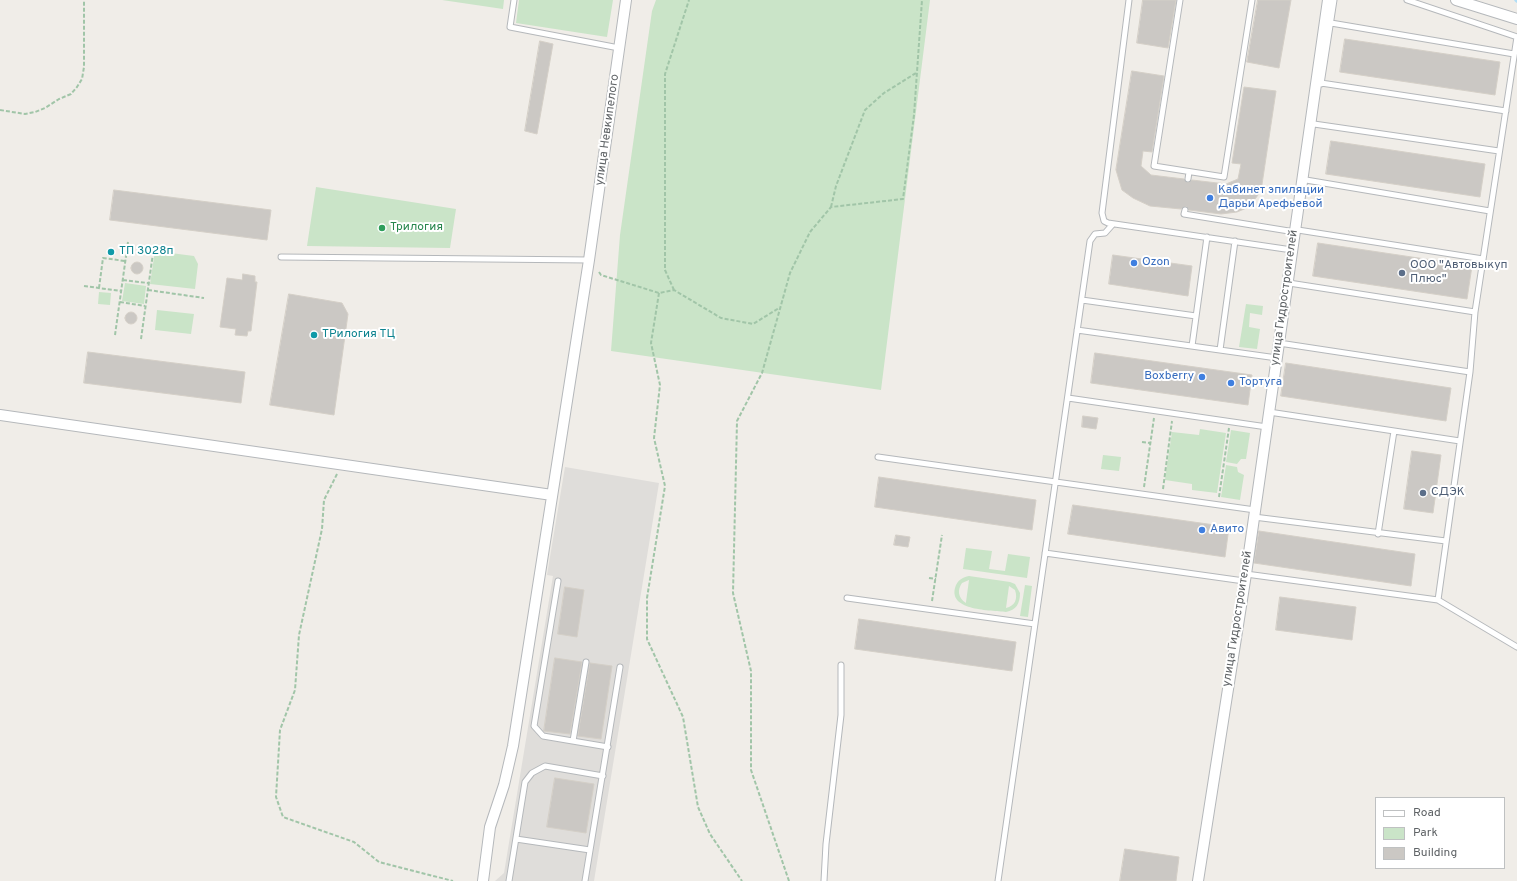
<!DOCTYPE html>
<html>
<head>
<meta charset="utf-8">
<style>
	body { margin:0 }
	#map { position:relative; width:1517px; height:881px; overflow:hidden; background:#f0ede8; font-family:Overpass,sans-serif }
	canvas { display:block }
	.legend { position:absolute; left:1375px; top:797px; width:130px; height:72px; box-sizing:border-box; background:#fff; border:1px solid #bfc1c2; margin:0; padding:5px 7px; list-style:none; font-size:12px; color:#5f6366 }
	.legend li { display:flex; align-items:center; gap:8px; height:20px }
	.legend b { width:20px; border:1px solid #bfc1c2 }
</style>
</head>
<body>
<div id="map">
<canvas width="1517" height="881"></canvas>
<ul class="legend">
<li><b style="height:5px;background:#fff"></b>Road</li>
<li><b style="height:11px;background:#cae4c8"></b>Park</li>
<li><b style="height:11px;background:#cbc8c4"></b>Building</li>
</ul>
</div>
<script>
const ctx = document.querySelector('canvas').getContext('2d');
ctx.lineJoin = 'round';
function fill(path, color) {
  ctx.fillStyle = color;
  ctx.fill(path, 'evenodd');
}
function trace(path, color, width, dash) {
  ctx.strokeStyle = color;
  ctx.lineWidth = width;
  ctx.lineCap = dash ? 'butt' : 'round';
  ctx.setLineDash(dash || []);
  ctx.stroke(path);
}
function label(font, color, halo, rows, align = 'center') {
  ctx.font = font + ' Overpass,sans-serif';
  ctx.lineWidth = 4;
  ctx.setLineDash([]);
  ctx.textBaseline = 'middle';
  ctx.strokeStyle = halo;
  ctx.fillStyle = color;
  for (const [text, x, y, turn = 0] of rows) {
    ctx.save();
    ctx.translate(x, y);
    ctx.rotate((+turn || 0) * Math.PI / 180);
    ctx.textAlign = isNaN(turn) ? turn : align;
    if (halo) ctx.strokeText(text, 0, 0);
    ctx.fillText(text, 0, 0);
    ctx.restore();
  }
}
fill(new Path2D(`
	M565,467L659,483L594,881H495L504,873L553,576L547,575Z`), '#dfddda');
fill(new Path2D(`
	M442,0H504L503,9Z
	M519,0H613L607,37L516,23Z
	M656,0H930L881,390L611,351L620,235L652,11Z
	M316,187L456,209L450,248L307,246Z
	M155,251L194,256L198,264L195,289L150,284Z
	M125,283L146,286L144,304L122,301Z
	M99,292L111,293L110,305L98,304Z
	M1246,304L1263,306L1262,315L1250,313L1249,327L1260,329L1257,349L1239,347Z
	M157,310L194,314L191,334L155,330Z
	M1200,429L1226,433L1217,493L1192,490V484L1165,480L1172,432L1199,435Z
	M1231,430L1250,433L1246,459H1241L1237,464L1226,462Z
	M1103,455L1121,457L1119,471L1101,469Z
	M1226,465L1237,467L1238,472L1244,475L1240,500L1221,497Z
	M966,548L992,551L989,569L1005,571L1008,554L1030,557L1027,578L963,569Z
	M969,576L1010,582L1015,584L1020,593C1020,604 1016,610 1006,612C991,610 949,611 955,588C957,580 963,577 969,576ZM969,580L966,602V603C958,598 957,590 962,583ZM1009,586L1015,590C1018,599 1015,606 1006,608Z
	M1025,585L1032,586L1028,617L1020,616Z`), '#cae4c8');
trace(new Path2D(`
	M1516,0L1517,1`), '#b1def6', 3.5);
const building = new Path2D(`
	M1143,0H1176L1168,48L1137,43Z
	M1258,0H1291L1279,68L1247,62Z
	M1345,39L1500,62L1495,95L1340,72Z
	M540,41L553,44L537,134L525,131Z
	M1132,71L1164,76L1152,152L1143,151L1141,166L1151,175L1184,179L1188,183L1192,180L1226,184L1238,179L1241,164L1232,163L1244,87L1276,91L1261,191L1249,207L1237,212L1221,214L1189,210L1186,206L1181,209L1150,206L1133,198L1122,190L1116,170Z
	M1331,141L1485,164L1480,197L1326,174Z
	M114,190L271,210L267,240L110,220Z
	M1318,243L1472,266L1467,299L1313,276Z
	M1113,255L1192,266L1188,296L1109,284Z
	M131 268a6 6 0 1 1 12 0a6 6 0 1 1-12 0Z
	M243,274L255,276V282H257L251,331H248L247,336L235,335L236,329L220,327L227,278L242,280Z
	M289,294L342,303L348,314L334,415L270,405Z
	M125 318a6 6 0 1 1 12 0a6 6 0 1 1-12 0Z
	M88,352L245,372L241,403L84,383Z
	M1095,353L1252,375L1248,405L1091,383Z
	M1286,363L1451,388L1446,421L1281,396Z
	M1083,416L1098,418L1096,429L1082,427Z
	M1412,451L1441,455L1433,513L1404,509Z
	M879,477L1036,500L1032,530L875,507Z
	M1073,505L1229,527L1225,557L1068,534Z
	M1259,531L1415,554L1411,586L1254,563Z
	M896,535L910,537L908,547L894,545Z
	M565,587L584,590L577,637L558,634Z
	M1280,597L1356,607L1352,640L1276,630Z
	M859,619L1016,642L1012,671L855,649Z
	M555,658L582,662L570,734L544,731Z
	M590,663L612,666L601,739L578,736Z
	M555,778L594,784L586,833L547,827Z
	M1125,849L1179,857L1176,881H1120Z`);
fill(building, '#cbc8c4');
trace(building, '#d4cfc7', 1);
const lane = new Path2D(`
	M514,0L510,27L619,48
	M1129,0L1102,213L1104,221L1108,223L1292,250
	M1180,0L1154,166L1224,177L1252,0
	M1331,23L1514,54
	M1321,83L1506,111
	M1321,84L1334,0
	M1314,124L1499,151
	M1188,179L1189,172
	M1306,180L1490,211
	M1185,210L1184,214L1295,232
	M1298,230L1483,259
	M281,257L589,260
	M1290,280L1289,283L1475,312L1517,37L1407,0
	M1082,300L1196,316
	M1077,330L1277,358
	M1279,343L1470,372L1475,312
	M1192,346L1207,237
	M1220,350L1235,241
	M1068,398L1267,427
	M1269,412L1460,441
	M878,457L1255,510
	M1254,517L1446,541
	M1378,534L1394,431
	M1045,553L1244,581
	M1246,574L1438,600L1470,372
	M558,581L534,726L543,736L608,747
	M847,598L1035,624
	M1438,600L1517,647
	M573,741L586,662
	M516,839L590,850
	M509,881L525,782L532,773L545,766L603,776
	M585,881L620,667
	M824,881L826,844L841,715V665
	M998,881L1090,241L1095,234L1105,233L1113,224`);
const street = new Path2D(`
	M1456,0L1517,19
	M0,415L552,495
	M483,881L490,827L504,785L513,746L589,260L626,0
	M1198,881L1246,574L1328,0`);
trace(lane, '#b5b8bb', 7);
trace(street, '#b5b8bb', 12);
trace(new Path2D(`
	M0,110L25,114L35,112L45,108L59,99L71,94L77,87L82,79L84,67V0
	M831,207L836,186L865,110L884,93L916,73
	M599,272L601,275L659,293L674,290L721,318L753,324L779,308
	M123,280L148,283
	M84,286L121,291
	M99,288L103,258L125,261
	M148,290L204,298
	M674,290L665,270V74L689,0
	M659,293L651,343L660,385L654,438L665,486L647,598V639L683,717L698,807L710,834L742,881
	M120,302L145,306
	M115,335L128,242
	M141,339L154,246
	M1142,442L1150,443
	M337,474L324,500L322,529L299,635L295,690L280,730L276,797L283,817L354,842L379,862L453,881
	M1144,487L1154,418
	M1163,489L1172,421
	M1219,497L1229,428
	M929,578L936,579
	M932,601L942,535
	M789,881L751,770V671L733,593L737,421L762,373L790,273L810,232L831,207L903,199L914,115L922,0`), '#a1c5a8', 2, [4, 2]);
trace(lane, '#fff', 5);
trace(street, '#fff', 10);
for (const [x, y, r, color] of [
	[1210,198,4,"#3f7fe0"],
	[382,228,4,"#2e9e5b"],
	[111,252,4,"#0f9aa8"],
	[1134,263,4,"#3f7fe0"],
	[1402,273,4,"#5c6f8a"],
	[314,335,4,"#0f9aa8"],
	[1202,377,4,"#3f7fe0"],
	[1231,383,4,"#3f7fe0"],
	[1423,493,4,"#5c6f8a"],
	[1202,530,4,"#3f7fe0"]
]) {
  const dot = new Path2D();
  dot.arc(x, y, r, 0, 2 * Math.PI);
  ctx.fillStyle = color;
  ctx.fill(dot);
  trace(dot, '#fff', 1.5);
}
label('12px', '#5f6366', '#fff', [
	["улица Невкипелого",608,130,-82],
	["улица Гидростроителей",1285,298,-82],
	["улица Гидростроителей",1238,619,-81]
]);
label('12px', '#366cbe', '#fff', [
	["Кабинет эпиляции",1218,191],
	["Дарьи Арефьевой",1218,205],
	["Ozon",1142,263],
	["Boxberry",1194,377,"right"],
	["Тортуга",1239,383],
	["Авито",1210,530]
], 'left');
label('12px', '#27864d', '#fff', [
	["Трилогия",390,228]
], 'left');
label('12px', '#0d838f', '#fff', [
	["ТП 3028п",119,252],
	["ТРилогия ТЦ",322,335]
], 'left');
label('12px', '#4e5e75', '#fff', [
	["ООО \"Автовыкуп",1410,266],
	["Плюс\"",1410,280],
	["СДЭК",1431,493]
], 'left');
</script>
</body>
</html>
